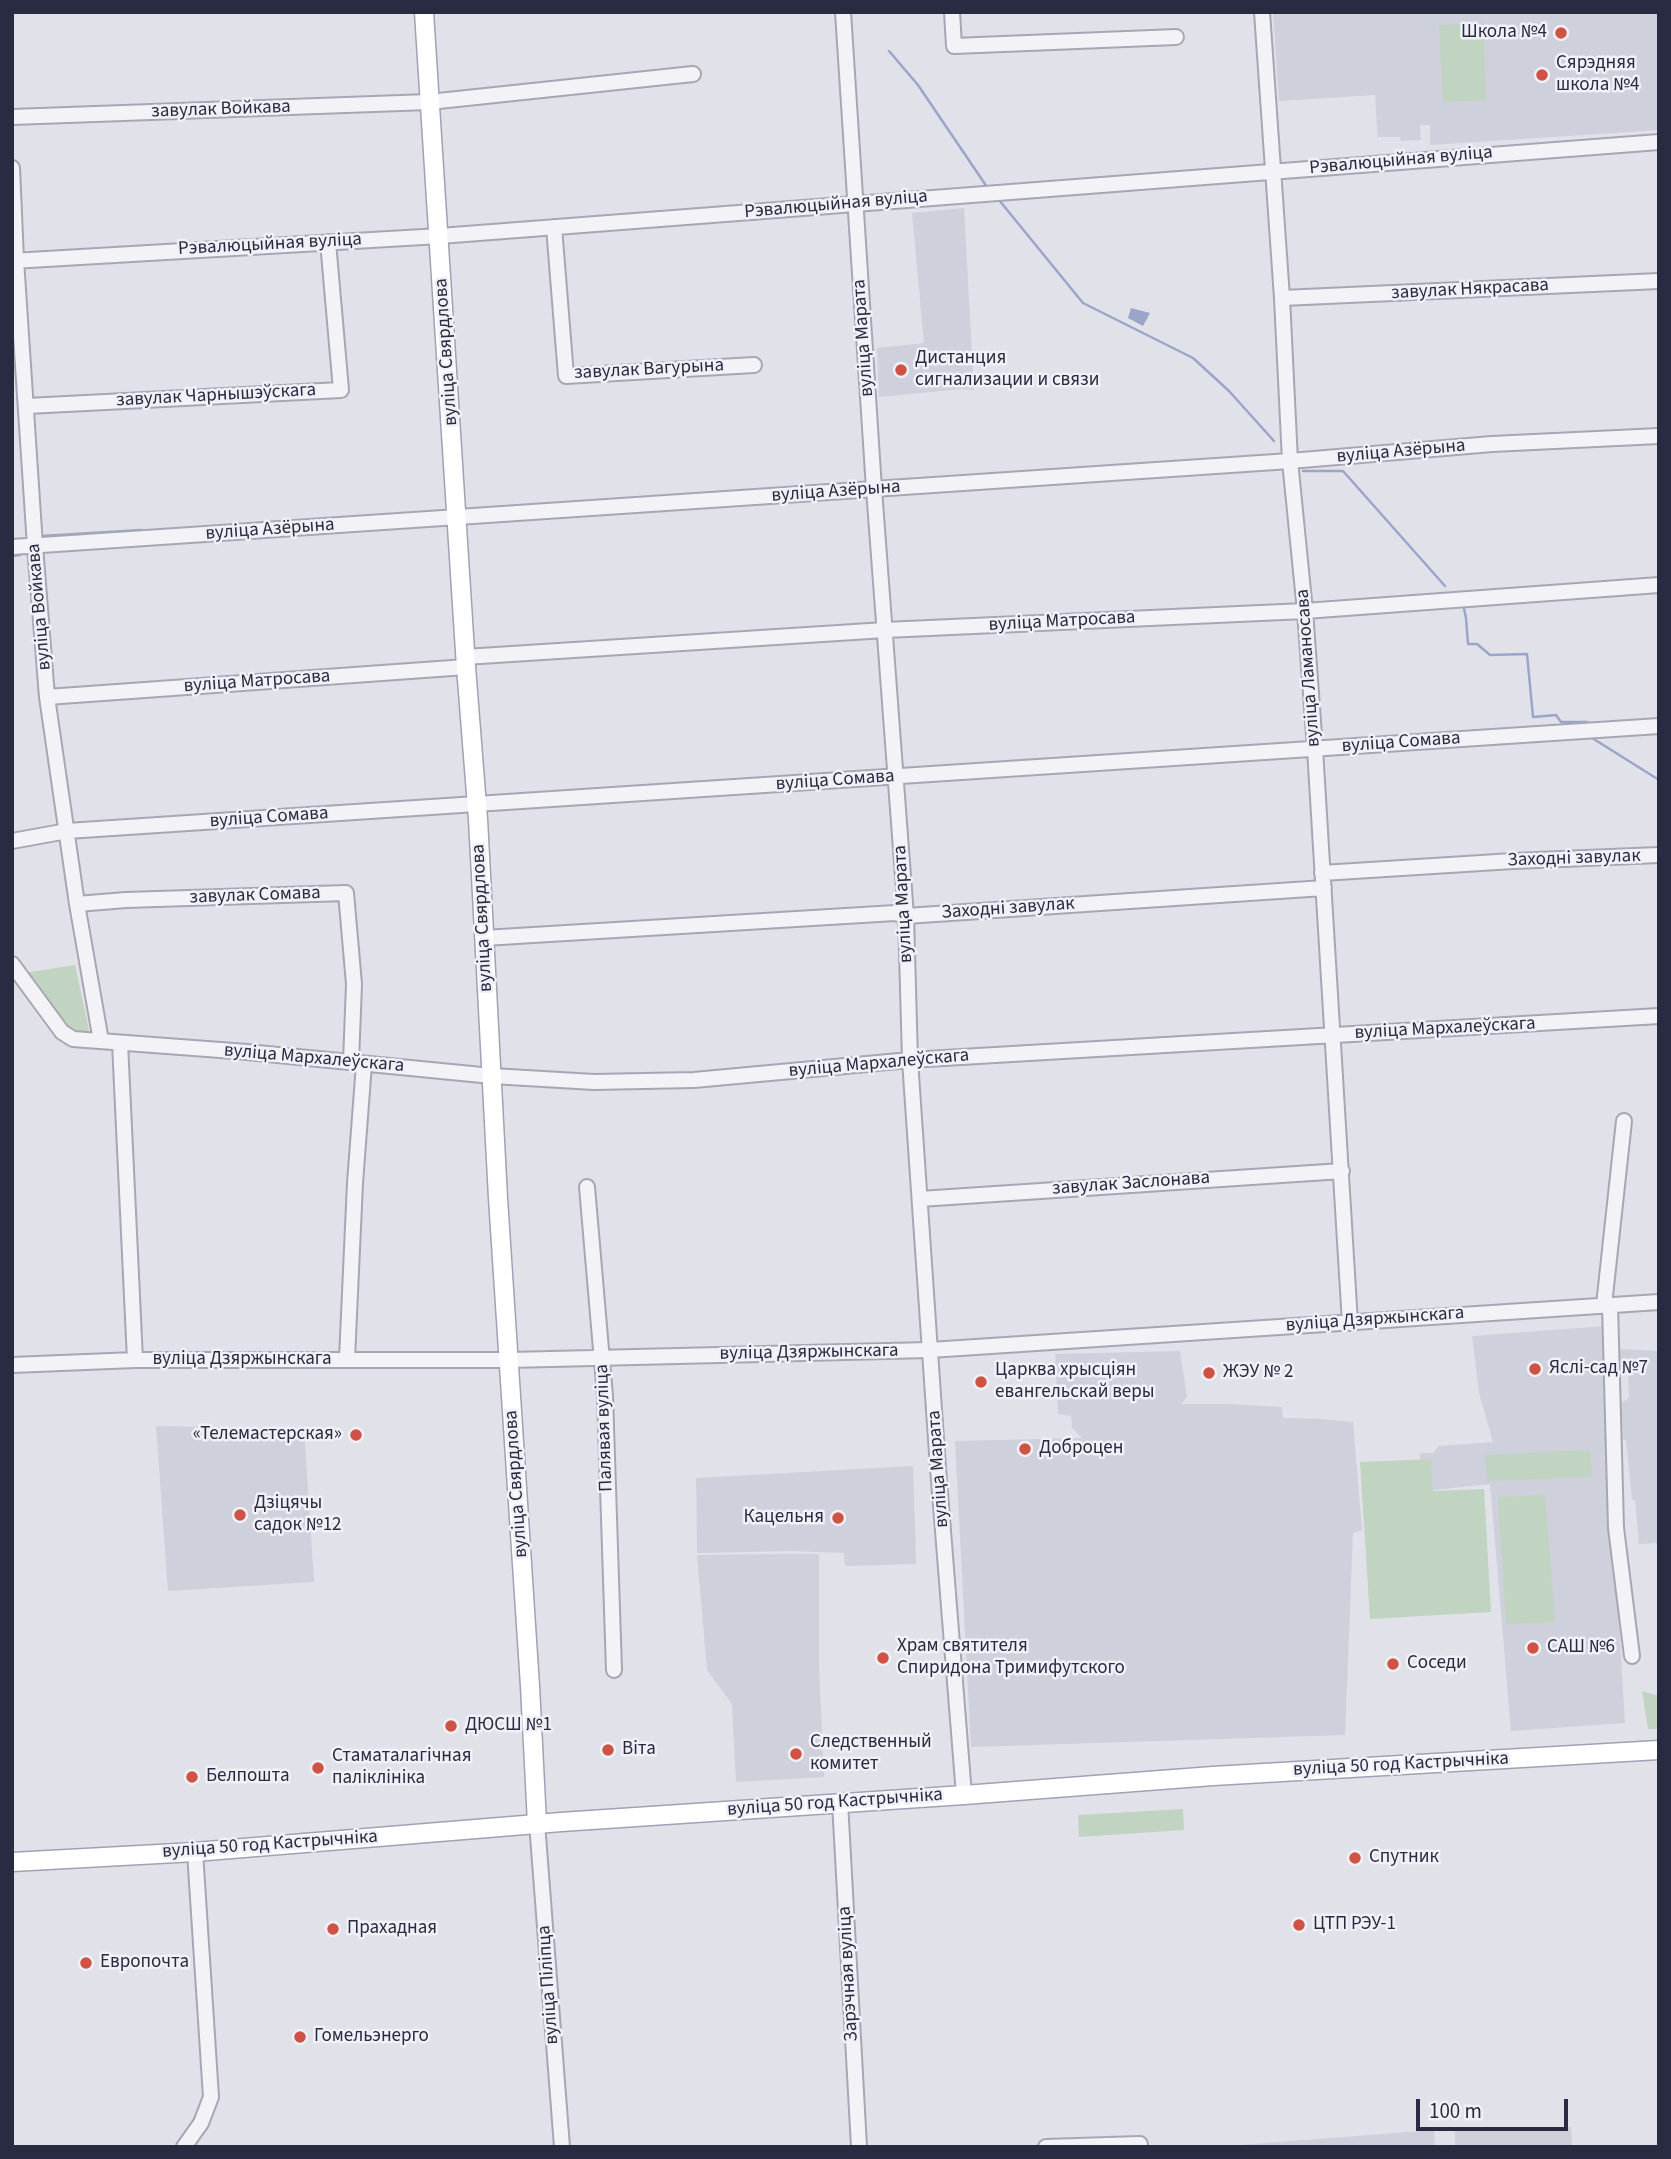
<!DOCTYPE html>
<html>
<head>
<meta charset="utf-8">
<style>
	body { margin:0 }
	#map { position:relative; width:1671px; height:2159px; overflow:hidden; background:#e0e1e9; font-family:"Source Sans 3",sans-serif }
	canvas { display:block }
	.frame { position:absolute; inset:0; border:14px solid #282b41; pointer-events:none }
	.scale { position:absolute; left:1416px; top:2099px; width:152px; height:32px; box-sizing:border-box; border:4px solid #282b41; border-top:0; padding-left:9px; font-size:21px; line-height:24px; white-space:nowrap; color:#282b41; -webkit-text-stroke:5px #f0f1f7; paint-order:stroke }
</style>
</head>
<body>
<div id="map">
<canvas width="1671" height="2159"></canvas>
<div class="frame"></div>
<div class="scale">100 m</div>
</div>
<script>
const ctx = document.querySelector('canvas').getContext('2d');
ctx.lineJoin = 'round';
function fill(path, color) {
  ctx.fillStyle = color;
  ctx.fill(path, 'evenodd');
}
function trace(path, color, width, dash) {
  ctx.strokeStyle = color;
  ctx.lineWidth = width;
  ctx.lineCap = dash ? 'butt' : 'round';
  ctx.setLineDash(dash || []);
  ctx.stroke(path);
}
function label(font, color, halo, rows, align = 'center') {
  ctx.font = font + ' "Source Sans 3",sans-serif';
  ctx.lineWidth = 5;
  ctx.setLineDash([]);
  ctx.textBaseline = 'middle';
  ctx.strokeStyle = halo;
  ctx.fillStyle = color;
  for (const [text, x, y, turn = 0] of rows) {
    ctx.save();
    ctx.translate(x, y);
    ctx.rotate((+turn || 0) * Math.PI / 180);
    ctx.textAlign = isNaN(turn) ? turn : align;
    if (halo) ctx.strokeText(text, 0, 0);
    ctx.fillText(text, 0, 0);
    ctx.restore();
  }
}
fill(new Path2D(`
	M1273,12H1659V130L1430,145V125H1420L1421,140L1401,141L1400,137H1378V144L1375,95L1279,101Z
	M964,208L974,390L961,389L879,397L877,348L924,343L912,213Z
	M1606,1326L1608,1435L1625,1723L1511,1731L1490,1484L1425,1491L1420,1453H1433L1439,1446L1493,1442L1479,1393L1472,1336Z
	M1620,1349L1659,1351V1548L1656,1543L1639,1544L1635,1500H1632L1626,1440H1623L1621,1403L1629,1398L1628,1370L1620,1367Z
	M1180,1351L1187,1397L1181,1404H1228L1282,1407L1283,1418L1320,1419L1353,1422L1362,1530L1353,1533L1345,1735L971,1747L955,1441L1082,1438L1072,1428L1071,1416L1058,1414L1055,1354Z
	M156,1426L304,1429L314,1582L168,1591Z
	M913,1466L916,1564L845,1566L844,1553L791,1551L697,1553L696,1478Z
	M791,1554H819V1666L824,1777L736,1782L732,1704L707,1670L697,1555Z
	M1571,2127L1572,2147H1455V2130Z
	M1434,2130L1435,2147H1214Z`), '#ced0db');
fill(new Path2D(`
	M1483,23L1486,100L1443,102L1439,25Z
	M75,965L89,1030L84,1035L70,1033L24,973Z
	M1590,1450L1592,1477L1487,1481L1485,1455Z
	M1431,1459L1433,1491L1484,1489L1491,1612L1370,1619L1360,1462Z
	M1545,1495L1555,1622L1506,1624L1498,1497Z
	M1642,1691L1659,1696V1729H1648Z
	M1183,1809L1184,1830L1079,1837L1078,1815Z`), '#c1d3c1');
fill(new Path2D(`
	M1131,308L1150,313L1143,326L1128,318Z`), '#9ba5ca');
trace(new Path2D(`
	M851,23L852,35
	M889,51L918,85L987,187
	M999,200L1083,303L1193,358L1229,391L1274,441
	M1303,471H1343L1445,586
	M42,536L141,530
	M12,556L20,555
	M1463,604L1466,618L1468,644H1477L1490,655L1527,654L1533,717L1556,715L1561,722H1587
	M1589,736L1659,780`), '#9ba5ca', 2.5);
const minor = new Path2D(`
	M843,12L874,489L906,916L910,1060L938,1468L964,1795
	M952,12L954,46L1176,37
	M1262,12L1282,298L1290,461L1305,611L1315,749L1350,1323
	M12,117L429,102L693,74
	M12,168L16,260L35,546L47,697L77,904L101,1041
	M554,227L566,376L754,365
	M12,261L440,236L1659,142
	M1282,298L1659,281
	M27,406L341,390L328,242
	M12,547L1290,461L1492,444L1659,436
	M465,657L885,630L1305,611L1659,585
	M47,697L466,667
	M12,841L67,831L1659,726
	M1322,873L1513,861L1659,855
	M77,904L126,900L346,893L354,984L351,1062
	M484,938L895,913L906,916L1324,888
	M12,964L62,1032L73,1039L247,1052L492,1076L594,1082L694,1080L910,1060L1659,1016
	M120,1043L135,1360
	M587,1187L605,1396L614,1670
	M920,1199L1342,1171
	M1604,1305L1624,1121
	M1610,1305L1616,1528L1632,1656
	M347,1359L355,1183L364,1064
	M12,1365L135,1360H509L930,1350L1659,1302
	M840,1802L859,2147
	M537,1823L562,2147
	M184,2147L201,2123L211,2097L195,1852
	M1046,2147L1140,2144V2147`);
const major = new Path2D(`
	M424,12L466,667L478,819L498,1198L530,1686L537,1823
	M12,1862L195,1852L561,1822L964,1795L1213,1776L1659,1750`);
trace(minor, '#a5a7b3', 18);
trace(major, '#9fa2b5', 21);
trace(minor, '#f3f3f7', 14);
trace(major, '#fff', 18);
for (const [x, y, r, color] of [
	[1561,33,7,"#cf5344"],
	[1542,75,7,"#cf5344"],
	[901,370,7,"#cf5344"],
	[1535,1369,7,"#cf5344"],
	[1209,1373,7,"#cf5344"],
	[981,1382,7,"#cf5344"],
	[356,1435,7,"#cf5344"],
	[1025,1449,7,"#cf5344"],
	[240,1515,7,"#cf5344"],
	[838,1518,7,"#cf5344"],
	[1533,1648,7,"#cf5344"],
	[883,1658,7,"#cf5344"],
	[1393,1664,7,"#cf5344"],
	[451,1726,7,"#cf5344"],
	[608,1750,7,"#cf5344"],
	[796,1754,7,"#cf5344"],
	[318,1768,7,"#cf5344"],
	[192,1777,7,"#cf5344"],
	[1355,1858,7,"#cf5344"],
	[1299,1925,7,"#cf5344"],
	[333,1929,7,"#cf5344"],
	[86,1963,7,"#cf5344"],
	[300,2037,7,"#cf5344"]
]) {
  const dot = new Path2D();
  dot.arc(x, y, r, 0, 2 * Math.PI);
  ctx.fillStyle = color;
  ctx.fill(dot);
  trace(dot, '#f0f1f7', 2.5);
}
label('19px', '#282b41', '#f0f1f7', [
	["Школа №4",1547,33,"right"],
	["Сярэдняя",1556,64],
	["школа №4",1556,86],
	["Дистанция",915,359],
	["сигнализации и связи",915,381],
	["Яслі-сад №7",1549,1369],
	["Царква хрысціян",995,1371],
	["евангельскай веры",995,1393],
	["ЖЭУ № 2",1223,1373],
	["«Телемастерская»",342,1435,"right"],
	["Доброцен",1039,1449],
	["Дзіцячы",254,1504],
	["садок №12",254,1526],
	["Кацельня",824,1518,"right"],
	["Храм святителя",897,1647],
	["Спиридона Тримифутского",897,1669],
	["САШ №6",1547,1648],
	["Соседи",1407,1664],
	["ДЮСШ №1",465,1726],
	["Следственный",810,1743],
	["комитет",810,1765],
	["Віта",622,1750],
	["Стаматалагічная",332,1757],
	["паліклініка",332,1779],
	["Белпошта",206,1777],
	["Спутник",1369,1858],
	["ЦТП РЭУ-1",1313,1925],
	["Прахадная",347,1929],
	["Европочта",100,1963],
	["Гомельэнерго",314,2037]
], 'left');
label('19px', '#282b41', '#f0f1f7', [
	["завулак Войкава",221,110,-2],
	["Рэвалюцыйная вуліца",1401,161,-5],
	["Рэвалюцыйная вуліца",836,205,-5],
	["Рэвалюцыйная вуліца",270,245,-3],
	["завулак Някрасава",1470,290,-3],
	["вуліца Марата",864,338,-94],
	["вуліца Свярдлова",447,352,-94],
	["завулак Вагурына",649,370,-3],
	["завулак Чарнышэўскага",216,396,-3],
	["вуліца Азёрына",1401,452,-5],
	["вуліца Азёрына",836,492,-4],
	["вуліца Азёрына",270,530,-4],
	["вуліца Войкава",40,607,-95],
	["вуліца Матросава",1062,622,-3],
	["вуліца Ламаносава",1309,668,-94],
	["вуліца Матросава",257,682,-4],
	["вуліца Сомава",1401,743,-4],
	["вуліца Сомава",835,781,-4],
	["вуліца Сомава",269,818,-4],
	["Заходні завулак",1574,859,-2],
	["завулак Сомава",255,896,-2],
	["вуліца Марата",904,904,-93],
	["Заходні завулак",1008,909,-4],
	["вуліца Свярдлова",483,918,-93],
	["вуліца Мархалеўскага",1445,1029,-3],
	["вуліца Мархалеўскага",314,1059,5],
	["вуліца Мархалеўскага",879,1064,-5],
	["завулак Заслонава",1131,1184,-4],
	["вуліца Дзяржынскага",1375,1320,-4],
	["вуліца Дзяржынскага",809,1353,-1],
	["вуліца Дзяржынскага",242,1360],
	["Палявая вуліца",605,1428,-92],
	["вуліца Марата",939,1469,-94],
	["вуліца Свярдлова",517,1484,-94],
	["вуліца 50 год Кастрычніка",1401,1765,-3],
	["вуліца 50 год Кастрычніка",835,1803,-4],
	["вуліца 50 год Кастрычніка",270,1845,-4],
	["Зарэчная вуліца",849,1974,-93],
	["вуліца Піліпца",549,1985,-94]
]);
</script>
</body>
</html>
